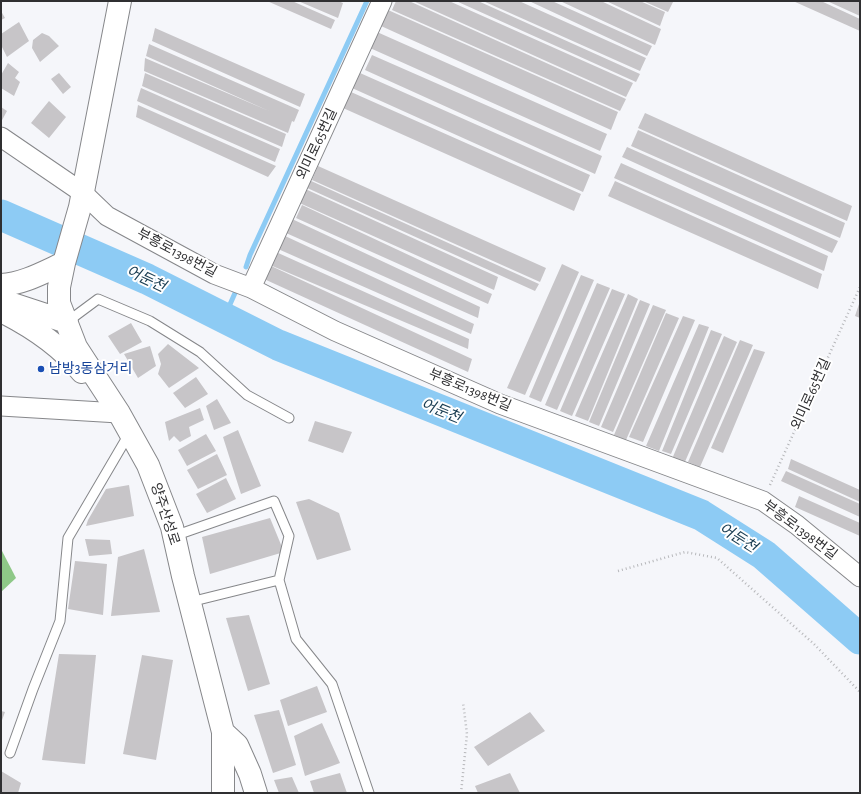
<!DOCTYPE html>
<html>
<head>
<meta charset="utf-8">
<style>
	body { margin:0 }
	#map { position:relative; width:861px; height:794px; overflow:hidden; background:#f5f6fa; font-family:"Alegreya Sans",sans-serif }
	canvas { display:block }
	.frame { position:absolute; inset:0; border:2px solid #2f2f31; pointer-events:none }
</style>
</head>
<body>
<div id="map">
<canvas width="861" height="794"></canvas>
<div class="frame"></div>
</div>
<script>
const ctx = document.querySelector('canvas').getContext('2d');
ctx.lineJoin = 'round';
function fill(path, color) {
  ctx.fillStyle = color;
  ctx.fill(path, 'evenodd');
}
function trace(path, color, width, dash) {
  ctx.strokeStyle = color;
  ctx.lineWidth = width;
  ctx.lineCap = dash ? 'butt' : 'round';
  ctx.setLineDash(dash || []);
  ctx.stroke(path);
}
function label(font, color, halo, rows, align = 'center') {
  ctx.font = font + ' "Alegreya Sans","Noto Sans KR",sans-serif';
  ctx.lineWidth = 4;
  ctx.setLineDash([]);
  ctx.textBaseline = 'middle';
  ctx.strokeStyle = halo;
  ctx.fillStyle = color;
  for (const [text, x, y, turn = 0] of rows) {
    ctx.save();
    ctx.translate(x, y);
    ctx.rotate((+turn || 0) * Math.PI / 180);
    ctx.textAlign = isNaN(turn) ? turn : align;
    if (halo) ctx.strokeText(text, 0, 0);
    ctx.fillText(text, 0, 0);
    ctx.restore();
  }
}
fill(new Path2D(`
	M1,549L16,578L1,592Z`), '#8ec887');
trace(new Path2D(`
	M246,267L250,255L367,1
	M224,318L235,293`), '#8dcbf4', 5);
trace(new Path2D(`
	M1,215L147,279L278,345L701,515L764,555L860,639`), '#8dcbf4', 31);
fill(new Path2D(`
	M267,1H292L335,20L331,29Z
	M298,1H338L343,3L338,18Z
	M396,1H409L626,99L620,111L392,10Z
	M413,1H449L633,83L626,97Z
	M456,1H478L640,74L636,82Z
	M483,1H519L646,58L640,71Z
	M529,1H552L652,46L647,56Z
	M560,1H601L661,29L655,45Z
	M606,1H640L665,12L660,26Z
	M643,1H670L673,2L668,12Z
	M793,1H821L860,19V31Z
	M827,1H860V16Z
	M388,10L618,112L611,130L381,26Z
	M1,11L5,18L1,20Z
	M19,22L29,41L7,57L1,45V34Z
	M155,28L305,94L300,107L152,41Z
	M377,32L607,134L600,151L370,48Z
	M42,33L49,36L59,46L40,62L32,48L33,40Z
	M149,44L299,110L294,122L292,121L288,133L144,71L145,58L269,111L146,56Z
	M372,55L602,156L595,174L365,70Z
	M8,63L19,72L15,78L20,82L14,96L1,88V75Z
	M59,73L71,87L63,94L51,79Z
	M145,73L286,134L282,147L142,86Z
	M360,73L590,175L583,192L352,88Z
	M141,88L280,149L275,162L137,101Z
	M351,92L581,194L574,211L343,108Z
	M49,101L66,117L49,138L31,123Z
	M138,105L276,166L268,177L136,117Z
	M1,107L7,111L1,122Z
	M645,113L852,206L847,221L638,128Z
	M638,130L845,223L840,238L631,146Z
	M627,147L838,241L832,253L622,157Z
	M621,163L828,256L824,271L614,178Z
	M318,166L546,268L540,282L312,180Z
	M309,180L539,284L535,291L305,187Z
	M615,181L822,274L818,289L608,196Z
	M301,187L498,277L494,290L295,201Z
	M302,205L492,294L488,304L296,218Z
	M292,219L480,307L478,318L286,233Z
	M283,235L474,324L471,334L278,249Z
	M276,252L469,339L468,349L270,265Z
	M562,264L579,272L525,395L507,388Z
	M269,265L472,359L468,372L264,279Z
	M581,275L594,280L541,402L529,397Z
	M597,283L610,288L557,410L545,405Z
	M612,289L625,294L572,416L560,411Z
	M628,294L638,299L588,421L575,416Z
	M640,300L650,304L599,426L589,422Z
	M860,301V318L855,316Z
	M653,305L666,310L613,432L601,427Z
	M666,313L679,318L626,440L614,435Z
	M683,316L695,320L643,442L629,437Z
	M131,323L142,342L120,354L108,336Z
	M699,324L709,327L659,451L646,446Z
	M711,330L722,334L671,454L662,451Z
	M724,336L737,342L684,464L672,459Z
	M740,340L753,345L700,467L688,462Z
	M168,344L199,368L169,388L158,374L161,364L158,354Z
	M150,346L156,366L138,378L124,354Z
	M754,349L765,352L723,453L711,448Z
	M196,377L208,394L185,408L173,393Z
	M217,399L231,423L214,430L206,406Z
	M200,408L204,420L189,427L191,436L180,442L174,436L169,441L165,422Z
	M315,421L352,432L343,453L308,441Z
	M238,430L261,486L241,494L223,437Z
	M206,434L216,451L187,466L178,450Z
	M217,454L227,475L198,489L187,470Z
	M791,459L860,490V502L788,469Z
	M786,471L860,504V517L781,481Z
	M226,478L236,499L207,513L196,494Z
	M129,485L134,516L86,526L88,520L106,489Z
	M799,496L860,523V536L795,507Z
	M309,499L339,513L351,550L317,560L296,502Z
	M270,518L284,552L210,574L202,537Z
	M85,539L110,540L112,554L89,556Z
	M144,549L160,612L111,616L118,557Z
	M75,561L107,564L103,615L68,609Z
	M249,615L270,684L248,691L226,618Z
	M59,654L96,655L85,764L42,760Z
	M142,655L173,660L156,760L123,754Z
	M317,686L327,712L288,726L280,700Z
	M279,710L296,765L273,773L254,715Z
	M1,711L5,712L1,723Z
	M530,712L545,731L488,766L474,747Z
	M322,723L340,763L305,776L294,736Z
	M1,771L21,783L18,793H1Z
	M340,773L347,793H314L310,781Z
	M510,773L520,793H478L475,786Z
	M292,777L299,793H279L274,780Z`), '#c7c5c8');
const lane = new Path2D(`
	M67,322L98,299L150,321L200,352L247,395L289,418
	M174,536L274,501L289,536L279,580L296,639L332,684L369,793
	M190,602L279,580
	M10,753L33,689L60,621L68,538L129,434`);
const street = new Path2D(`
	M1,137L83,193L107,216L214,274L251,288L335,331L500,404L763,501L797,525L860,577
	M251,288L382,1
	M1,406L119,413`);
const secondary = new Path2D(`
	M120,1L80,207L64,263L59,287V303L76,347L119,413L148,465L172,527L183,576L223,732V793
	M1,285C23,284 44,272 64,263
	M3,301L67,322
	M1,311C31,326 61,346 82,372
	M223,732L237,745L250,774L256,793`);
trace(lane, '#86878a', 11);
trace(street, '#86878a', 21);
trace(secondary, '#86878a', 24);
trace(new Path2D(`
	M770,485L860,287
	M618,571L685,552L717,558L814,644L860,692
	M461,793L467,734L463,702`), '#b6b7ba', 2.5, [1, 3]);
trace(lane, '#fff', 9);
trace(street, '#fff', 19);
trace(secondary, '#fff', 22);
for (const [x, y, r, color] of [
	[41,369,4,"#1a4fb4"]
]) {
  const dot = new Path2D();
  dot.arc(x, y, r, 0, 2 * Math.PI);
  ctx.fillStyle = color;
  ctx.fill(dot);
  trace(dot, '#fff', 1.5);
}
label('14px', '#2f2f31', '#fff', [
	["외미로65번길",317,144,-65],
	["부흥로1398번길",177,253,28],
	["부흥로1398번길",470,390,23],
	["외미로65번길",811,394,-66],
	["양주산성로",165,514,72],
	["부흥로1398번길",800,530,37]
]);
label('14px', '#164399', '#fff', [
	["남방3동삼거리",49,369]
], 'left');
label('italic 15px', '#183c51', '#fff', [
	["어둔천",146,279,25],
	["어둔천",441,411,22],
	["어둔천",738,538,32]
]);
</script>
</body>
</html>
